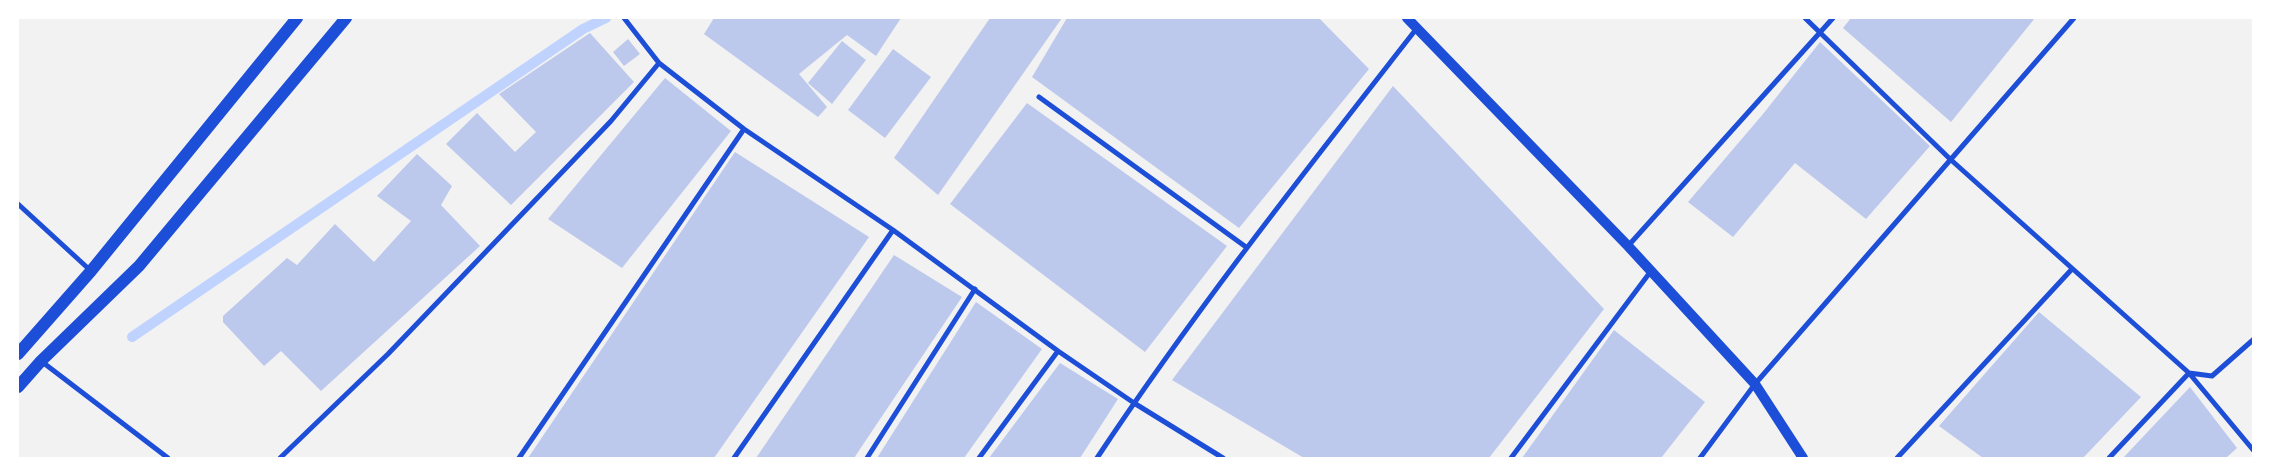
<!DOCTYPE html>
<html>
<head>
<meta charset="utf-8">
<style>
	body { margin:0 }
	#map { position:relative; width:2271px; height:476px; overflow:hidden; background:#f2f2f2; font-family:"Fira Sans Condensed",sans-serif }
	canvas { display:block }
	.frame { position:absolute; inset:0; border:19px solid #fff; pointer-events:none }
</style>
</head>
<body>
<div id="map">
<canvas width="2271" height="476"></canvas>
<div class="frame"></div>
</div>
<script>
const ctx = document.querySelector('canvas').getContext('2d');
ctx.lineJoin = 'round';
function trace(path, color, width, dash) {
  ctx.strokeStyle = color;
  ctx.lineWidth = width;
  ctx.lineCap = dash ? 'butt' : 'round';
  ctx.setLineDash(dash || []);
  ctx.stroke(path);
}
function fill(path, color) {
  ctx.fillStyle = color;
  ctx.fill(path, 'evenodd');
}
trace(new Path2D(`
	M132,337L583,29L606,18`), '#bfd3fe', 10);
fill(new Path2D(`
	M714,18H901L876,56L847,35L799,74L827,107L818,117L704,34Z
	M990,18H1062L938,195L894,158Z
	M1067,18H1319L1369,69L1239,228L1032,77Z
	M1851,18H2035L1951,122L1843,28Z
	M590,33L634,82L511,205L446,144L477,113L515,152L536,132L499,94Z
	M628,39L640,54L624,66L613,52Z
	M842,41L866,60L832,104L808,83Z
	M1820,42L1930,146L1866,219L1795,163L1733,237L1688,202L1763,114Z
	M893,49L931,77L885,138L848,110Z
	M665,78L731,131L622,268L548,219Z
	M1393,86L1604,309L1489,458H1304L1172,380Z
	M1027,103L1227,246L1145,352L950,204Z
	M735,152L869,237L714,458H528Z
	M417,154L452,186L441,205L480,246L321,391L281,351L264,366L223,322V316L287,258L297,265L335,224L374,262L411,221L377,196Z
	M894,255L962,297L854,458H756Z
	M976,302L1042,349L964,458H877Z
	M2039,312L2141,397L2083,458H1983L1939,426Z
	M1614,330L1705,402L1661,458H1522Z
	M1060,363L1118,399L1080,458H989Z
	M2190,387L2237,448L2226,458H2123Z`), '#bdc9ec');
trace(new Path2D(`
	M624,18L659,63L744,129L893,230L1058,351L1134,403L1223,458
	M1805,18L1950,159L2189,373L2254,451
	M1039,97L1246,247
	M18,204L91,271
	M1628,246L1833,18
	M41,361L168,458
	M2189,373L2212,376L2254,339
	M280,458L388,354L611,121L659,63
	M519,458L744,129
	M734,458L893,230
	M867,458L975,289
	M979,458L1058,351
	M1097,458C1196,309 1307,169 1417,28
	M1511,458L1651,271
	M1700,458L1755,384L2074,18
	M1897,458L2072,269
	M2109,458L2189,373`), '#1d4ed8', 5);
trace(new Path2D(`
	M1407,18L1628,246L1755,384L1803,458`), '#1d4ed8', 10);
trace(new Path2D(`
	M18,354L91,271L297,18
	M18,387L41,361L139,266L346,18`), '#1d4ed8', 12);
</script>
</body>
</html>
